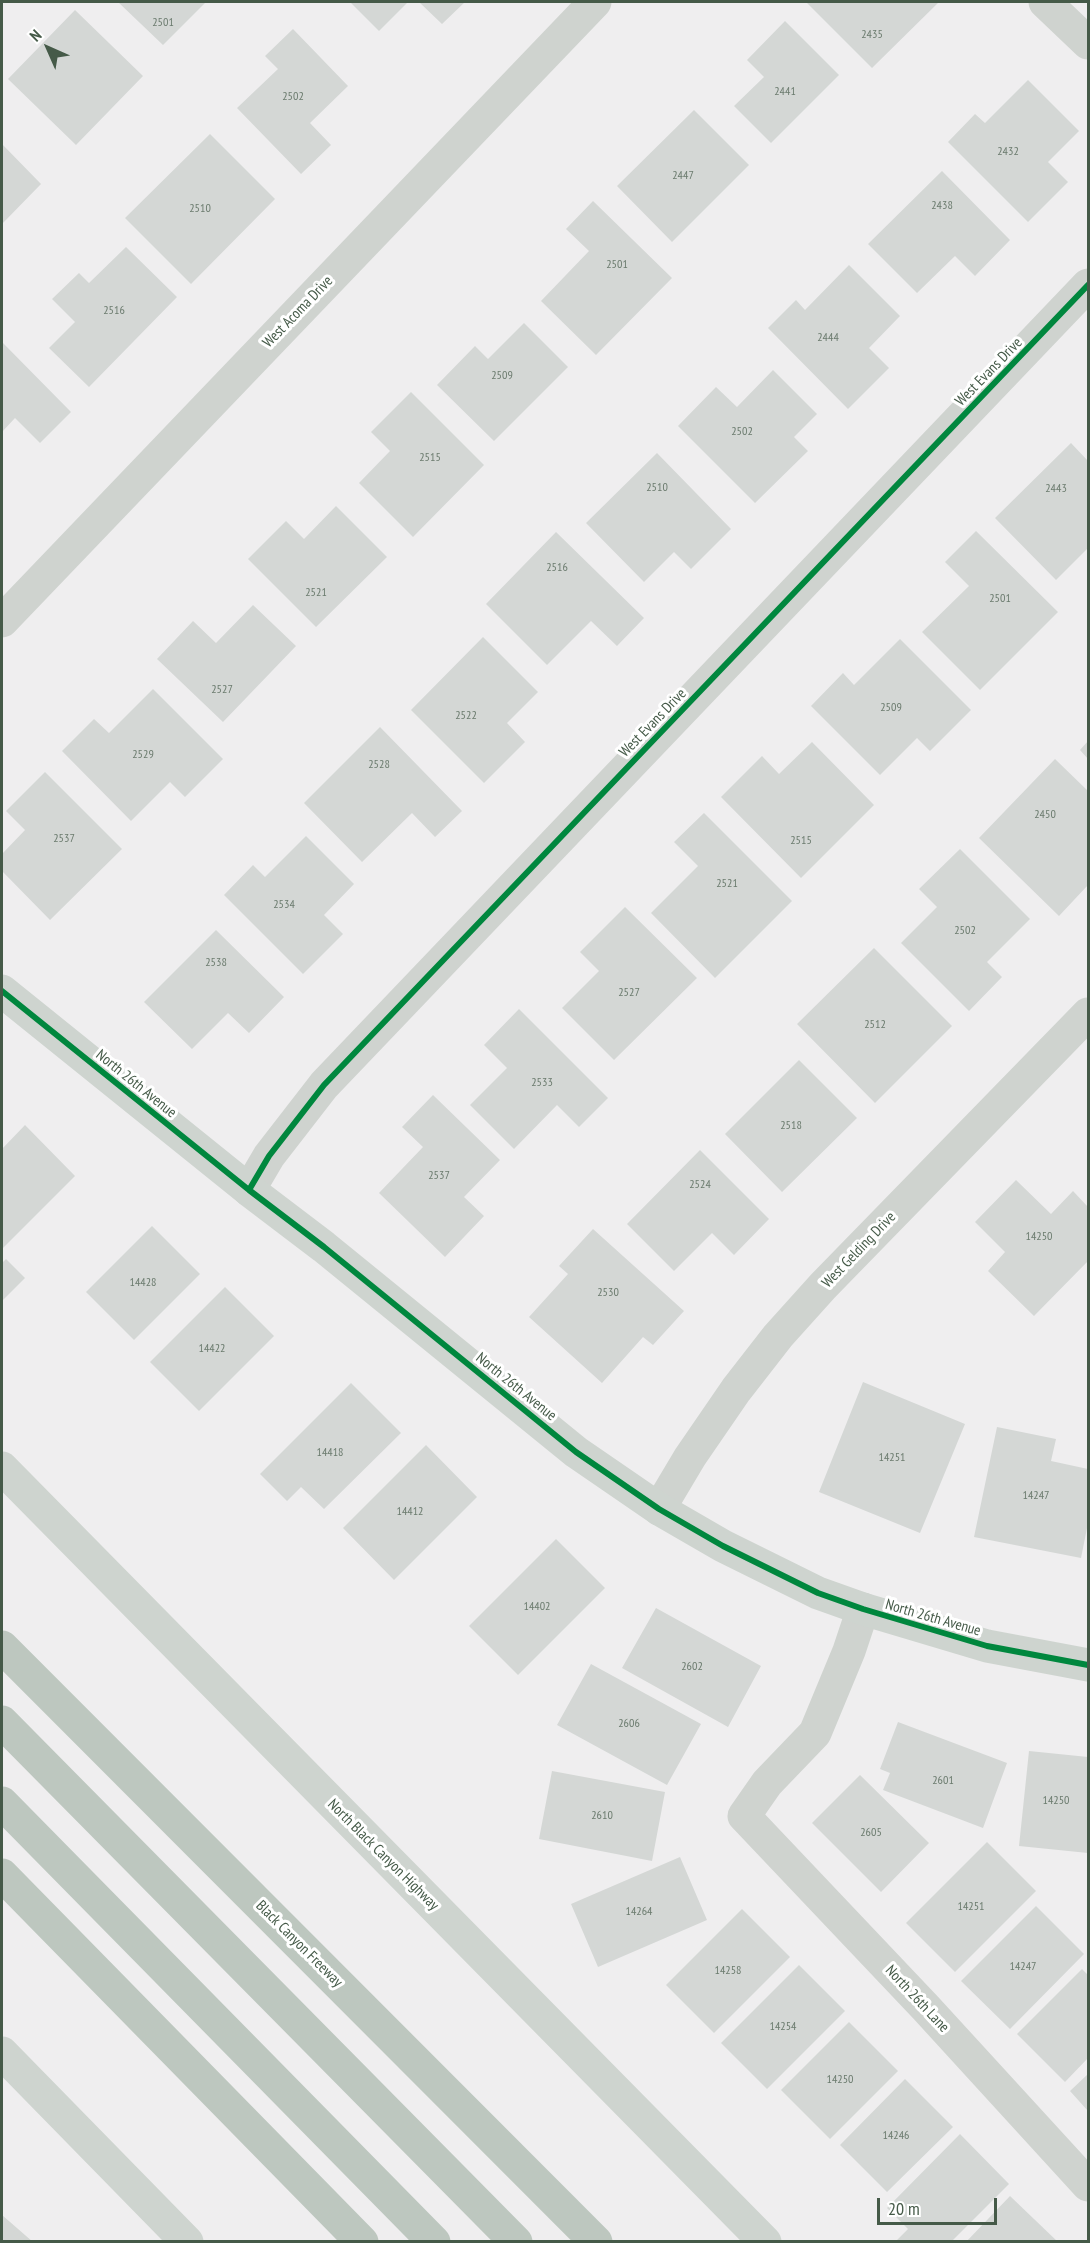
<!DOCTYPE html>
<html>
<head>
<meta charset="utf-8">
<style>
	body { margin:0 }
	#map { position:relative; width:1090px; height:2243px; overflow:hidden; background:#efeeef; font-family:"PT Sans Narrow",sans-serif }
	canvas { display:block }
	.frame { position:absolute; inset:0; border:3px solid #455a48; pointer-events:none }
	.north { position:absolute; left:18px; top:18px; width:60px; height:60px; -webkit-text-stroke:4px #fff; paint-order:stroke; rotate:315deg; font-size:16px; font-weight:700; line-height:24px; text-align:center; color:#455a48 }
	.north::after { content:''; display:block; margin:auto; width:21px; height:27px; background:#455a48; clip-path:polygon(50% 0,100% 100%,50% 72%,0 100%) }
	.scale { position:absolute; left:877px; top:2198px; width:120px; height:27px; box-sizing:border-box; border:3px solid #455a48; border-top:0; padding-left:8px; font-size:18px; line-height:21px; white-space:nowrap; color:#455a48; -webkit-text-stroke:4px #fff; paint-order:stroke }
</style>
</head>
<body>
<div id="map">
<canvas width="1090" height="2243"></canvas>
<div class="frame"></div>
<div class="north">N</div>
<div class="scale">20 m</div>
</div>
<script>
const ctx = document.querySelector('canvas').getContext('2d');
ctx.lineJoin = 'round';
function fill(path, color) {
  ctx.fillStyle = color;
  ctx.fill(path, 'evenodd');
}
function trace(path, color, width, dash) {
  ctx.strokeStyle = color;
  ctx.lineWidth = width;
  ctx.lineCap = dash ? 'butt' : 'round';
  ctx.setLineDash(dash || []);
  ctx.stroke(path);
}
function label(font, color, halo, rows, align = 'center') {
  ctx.font = font + ' "PT Sans Narrow",sans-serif';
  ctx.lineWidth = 6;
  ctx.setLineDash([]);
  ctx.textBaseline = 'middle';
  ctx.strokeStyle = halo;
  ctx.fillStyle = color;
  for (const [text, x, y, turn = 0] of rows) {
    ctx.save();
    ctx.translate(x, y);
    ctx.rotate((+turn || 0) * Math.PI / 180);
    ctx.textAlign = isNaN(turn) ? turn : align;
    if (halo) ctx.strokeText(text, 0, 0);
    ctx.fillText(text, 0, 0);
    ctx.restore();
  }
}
fill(new Path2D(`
	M118,2H206L163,45Z
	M350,2H408L379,31Z
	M419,2H465L442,24Z
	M806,2H939L872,68Z
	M75,10L143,76L76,145L8,79Z
	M785,21L839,75L771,143L734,106L764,77L747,60Z
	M293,29L348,86L310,123L331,145L301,174L237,108L278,69L265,56Z
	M1028,80L1079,131L1048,162L1068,182L1028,222L948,142L975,114L985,123Z
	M694,110L749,165L672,242L617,186Z
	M210,134L275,199L191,284L125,218Z
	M2,144L41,184L2,224Z
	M942,171L1010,240L975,276L955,256L917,293L868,244Z
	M593,201L672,278L596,355L541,301L589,251L566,229Z
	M126,247L177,297L89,387L49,348L75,322L52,299L79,273L89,283Z
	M849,265L900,316L869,348L889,368L848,409L768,328L796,300L805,310Z
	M524,323L568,367L494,441L437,385L475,346L488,359Z
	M2,342L71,412L40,443L15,418L2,432Z
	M773,370L817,414L794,437L808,451L755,503L678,426L716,387L737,407Z
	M411,392L484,465L413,537L359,483L390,451L371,432Z
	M1071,443L1088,461V548L1056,580L995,518Z
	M657,453L731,529L691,569L674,552L644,582L586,523Z
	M336,506L387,557L316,627L248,559L286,521L304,539Z
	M976,531L1058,612L980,690L922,632L969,586L945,562Z
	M556,532L644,618L617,646L591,621L547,665L486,604Z
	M253,605L296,646L223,722L157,659L193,621L216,643Z
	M483,637L538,692L507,723L525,742L484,783L411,710Z
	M900,639L971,710L930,751L917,738L880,775L811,706L843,673L854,685Z
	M153,689L223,759L185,797L170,782L131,821L62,751L94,719L109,733Z
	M380,727L462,811L435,837L412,813L362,862L304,803Z
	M1088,741V759L1080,750Z
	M812,742L874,805L801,878L721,797L762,756L779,774Z
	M1055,759L1088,791V885L1059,916L979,838Z
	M45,772L122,849L50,920L2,871V854L25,830L6,811Z
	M704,813L792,901L715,978L651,913L698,866L674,842Z
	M306,836L354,884L324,915L343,934L303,974L224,895L253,865L265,877Z
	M960,849L1030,919L987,962L1002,977L969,1011L901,943L937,907L919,889Z
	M625,907L697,978L614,1060L562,1008L599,971L580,952Z
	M216,930L284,997L249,1033L228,1013L192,1049L144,1002Z
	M874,948L952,1026L875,1103L797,1024Z
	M519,1009L608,1098L579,1127L557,1105L514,1149L470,1105L507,1068L484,1045Z
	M799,1060L857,1118L782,1192L725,1134Z
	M433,1095L500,1160L464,1197L484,1216L445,1257L379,1193L423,1147L402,1127Z
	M25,1125L75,1176L2,1249V1149Z
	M700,1150L769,1219L734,1255L712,1233L674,1271L627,1224Z
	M1016,1180L1051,1214L1073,1191L1088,1207V1261L1034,1316L988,1271L1005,1252L975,1222Z
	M152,1226L200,1274L134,1340L86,1292Z
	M593,1229L684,1311L653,1345L643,1337L602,1383L529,1317L568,1274L559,1266Z
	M6,1259L25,1278L2,1301V1263Z
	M225,1287L274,1336L199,1411L150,1362Z
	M863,1382L965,1424L920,1533L819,1492Z
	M351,1383L401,1433L324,1509L301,1487L287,1501L260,1474Z
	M997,1427L1056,1439L1051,1461L1088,1469V1523L1081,1558L974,1537Z
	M426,1445L477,1497L394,1580L343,1528Z
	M556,1539L605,1588L518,1675L469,1626Z
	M656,1608L761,1666L728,1727L622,1668Z
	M591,1664L701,1724L667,1785L557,1725Z
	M898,1722L1007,1763L983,1828L883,1790L890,1773L880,1769Z
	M1029,1751L1088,1757V1853L1019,1846Z
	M552,1771L665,1792L652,1861L539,1839Z
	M860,1775L929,1843L881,1892L812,1823Z
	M987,1842L1036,1891L955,1972L906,1923Z
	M680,1857L707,1920L598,1967L571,1904Z
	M1036,1906L1084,1954L1010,2029L961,1981Z
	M742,1909L790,1957L714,2033L666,1985Z
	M799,1965L845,2011L767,2089L721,2043Z
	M1082,1969L1088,1975V2058L1065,2082L1017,2034Z
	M849,2022L898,2071L830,2139L781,2090Z
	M1088,2074V2111L1070,2091Z
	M905,2079L953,2127L887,2192L840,2145Z
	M960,2134L1009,2184L951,2242H895L908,2229L887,2208Z
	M1010,2196L1058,2242H966Z
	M2,2215L33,2242H2Z`), '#d4d7d5');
trace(new Path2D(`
	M1045,2L1088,43
	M2,621L595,2
	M249,1190L269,1156L324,1085L1088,285
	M659,1509L690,1457L736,1390L778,1336L823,1286L1088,1014
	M863,1609L849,1651L815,1733L767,1783L744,1816L926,2008L1088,2185`), '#cfd3cf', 33);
trace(new Path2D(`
	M2,991L249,1190L324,1247L576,1452L659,1509L723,1546L818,1593L863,1609L987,1646L1088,1665
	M2,1468L765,2242
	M2,2053L187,2242`), '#ced4cf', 33);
trace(new Path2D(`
	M2,1647L596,2242
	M2,1722L516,2242
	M2,1803L434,2242
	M2,1875L362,2242`), '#bdc7bf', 33);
trace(new Path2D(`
	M2,991L249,1190L324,1247L576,1452L659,1509L723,1546L818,1593L863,1609L987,1646L1088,1665
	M249,1190L269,1156L324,1085L1088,285`), '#00873e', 6);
label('12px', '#6b7b6e', null, [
	["2501",163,23],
	["2435",872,35],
	["2441",785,92],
	["2502",293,97],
	["2432",1008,152],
	["2447",683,176],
	["2438",942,206],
	["2510",200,209],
	["2501",617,265],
	["2516",114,311],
	["2444",828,338],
	["2509",502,376],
	["2502",742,432],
	["2515",430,458],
	["2510",657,488],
	["2443",1056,489],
	["2516",557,568],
	["2521",316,593],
	["2501",1000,599],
	["2527",222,690],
	["2509",891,708],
	["2522",466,716],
	["2529",143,755],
	["2528",379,765],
	["2450",1045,815],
	["2537",64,839],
	["2515",801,841],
	["2521",727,884],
	["2534",284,905],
	["2502",965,931],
	["2538",216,963],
	["2527",629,993],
	["2512",875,1025],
	["2533",542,1083],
	["2518",791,1126],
	["2537",439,1176],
	["2524",700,1185],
	["14250",1039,1237],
	["14428",143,1283],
	["2530",608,1293],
	["14422",212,1349],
	["14418",330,1453],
	["14251",892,1458],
	["14247",1036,1496],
	["14412",410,1512],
	["14402",537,1607],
	["2602",692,1667],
	["2606",629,1724],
	["2601",943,1781],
	["14250",1056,1801],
	["2610",602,1816],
	["2605",871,1833],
	["14251",971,1907],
	["14264",639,1912],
	["14247",1023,1967],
	["14258",728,1971],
	["14254",783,2027],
	["14250",840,2080],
	["14246",896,2136]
]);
label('15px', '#455a48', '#fff', [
	["West Acoma Drive",298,312,-46],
	["West Evans Drive",989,372,-46],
	["West Evans Drive",653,723,-46],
	["North 26th Avenue",136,1084,39],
	["West Gelding Drive",859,1250,-46],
	["North 26th Avenue",516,1387,39],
	["North 26th Avenue",933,1618,16],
	["North Black Canyon Highway",383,1855,45],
	["Black Canyon Freeway",299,1944,45],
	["North 26th Lane",917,1999,47]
]);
</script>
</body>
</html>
